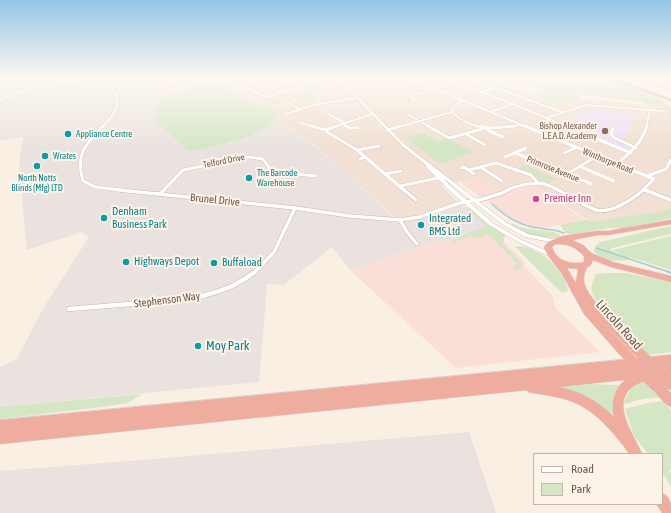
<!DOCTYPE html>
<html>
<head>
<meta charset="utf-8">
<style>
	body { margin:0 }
	#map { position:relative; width:671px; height:513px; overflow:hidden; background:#faefe3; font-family:"Asap Condensed",sans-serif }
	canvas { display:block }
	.legend { position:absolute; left:533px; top:453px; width:130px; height:52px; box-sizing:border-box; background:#fdf4e9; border:1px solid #c5b4aa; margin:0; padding:5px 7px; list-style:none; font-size:12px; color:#70554c }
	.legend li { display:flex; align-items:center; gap:8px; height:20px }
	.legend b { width:20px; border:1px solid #c5b4aa }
</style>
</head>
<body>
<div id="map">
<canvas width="671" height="513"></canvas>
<ul class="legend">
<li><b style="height:5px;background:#fff"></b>Road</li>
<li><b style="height:11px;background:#d4e6c3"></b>Park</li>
</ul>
</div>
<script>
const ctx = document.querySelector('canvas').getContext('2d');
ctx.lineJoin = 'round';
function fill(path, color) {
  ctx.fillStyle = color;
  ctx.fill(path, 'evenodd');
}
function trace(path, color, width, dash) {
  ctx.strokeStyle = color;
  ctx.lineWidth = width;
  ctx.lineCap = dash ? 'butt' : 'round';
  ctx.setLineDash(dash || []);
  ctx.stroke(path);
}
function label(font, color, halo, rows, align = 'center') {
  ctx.font = font + ' "Asap Condensed",sans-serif';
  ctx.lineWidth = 4;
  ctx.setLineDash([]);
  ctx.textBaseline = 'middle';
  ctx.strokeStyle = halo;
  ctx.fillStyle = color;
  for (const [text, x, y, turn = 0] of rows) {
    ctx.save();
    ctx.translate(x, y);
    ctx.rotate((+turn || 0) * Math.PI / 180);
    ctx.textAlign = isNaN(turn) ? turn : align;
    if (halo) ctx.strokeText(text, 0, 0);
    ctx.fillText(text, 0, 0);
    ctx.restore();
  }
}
fill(new Path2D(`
	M172,77H459L486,86L502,89L509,86L559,104L573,100L579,102L578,98L667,107L671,121V218L626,228L589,221L559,201H556L534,185L498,193L478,178L441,185L457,201L409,217H394L315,145L277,121L280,115L265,108L184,91L162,95Z`), '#f1e0d3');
fill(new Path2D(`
	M478,178L498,193L534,185L585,220L543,228L527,226L510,218L460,182Z
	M488,226L524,261L525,267L552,295L555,307L600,352L456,368L350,270L430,243L437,241L440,243Z`), '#f9dfd8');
fill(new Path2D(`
	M4,77H172L161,96L229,143L262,129L276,120L315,146L393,217L395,222L426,218L460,206H464L488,226L440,243L437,241L430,243L350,270L332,247L284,285L267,284L259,382L0,407V367L17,359L44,307L89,237L82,232L27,250L19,165L23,137L0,140V84Z
	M626,77H671V89L653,84Z
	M469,432L496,513H0V471L142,460Z`), '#eae2de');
fill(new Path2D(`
	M593,110L635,114L629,130L621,141L634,146L629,150L559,122Z`), '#ece0f6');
fill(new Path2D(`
	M459,77H584L610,85L609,84C624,81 653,95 666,102L664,104L671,107V121L667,107L648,105L644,102L577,94L580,102L573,100L559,104L532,94L544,89L514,85L501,89Z
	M212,84L261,107L317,89L318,91L311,93L319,98L303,103L294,98L266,107L280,115C260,138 218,146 189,151L155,120L161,96Z
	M424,133L438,141L448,138L473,152L441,164L403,136L409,134L412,136Z
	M524,165L556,179L549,183L540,180L531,174L519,169Z
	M469,208L505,235L503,244L520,261L522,268L515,270L512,267L518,264L489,235H484L479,238L472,236L452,243L451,242L465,234L487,226L466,209Z
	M671,208V218L626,228H609L570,235L565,232L560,225L585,220L595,222L617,218L661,212Z
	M511,223L523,228L554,232L561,236L558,238C544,237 519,237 511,223Z
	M671,226V234L612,248L611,250L622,255L613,250L671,236V270L629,257L628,260C615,261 604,262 594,251L596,246L600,242Z
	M519,246C540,248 563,268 568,290L566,292H561L515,247Z
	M606,273H626L671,282V352L648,355C633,340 597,311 592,292C590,286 594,279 596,274Z
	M643,382H646L661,397L643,399L625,404L624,401L632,387Z
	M588,384L619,385L618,422L557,387Z
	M142,394L128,403L102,407L0,419V407Z
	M663,401L671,410V469L669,470L671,473V487L662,472V454H648L634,436L625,409L648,403Z`), '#d4e6c3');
trace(new Path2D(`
	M492,204C506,217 520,226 539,228C548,230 556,229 564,233
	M596,248L669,272`), '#a1cfd2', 1.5);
trace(new Path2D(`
	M666,271L671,273`), '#a1cfd2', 2);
const streetFar3 = new Path2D(`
	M262,77L241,83L240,85L266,97L307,85L291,77
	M406,77L527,127
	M440,77L513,104L568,127
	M227,82L240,85
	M305,83L321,78
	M175,84L185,86
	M277,84L295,79
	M179,88L217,77
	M232,91L245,87
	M482,92L493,88L499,89L562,112
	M413,100L415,99L411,96L433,89
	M0,101C31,82 72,82 108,77
	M286,101L299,109
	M461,101L454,107L452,112C461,121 470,125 482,127
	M490,112L513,104
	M286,114L318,104L358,98
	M328,114L345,123
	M409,115L430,127
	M546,118L586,105L663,111
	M301,123L315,127
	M343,124L348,127
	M102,127C110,119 122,107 116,96C114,89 109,85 107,78
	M334,127L372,114
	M398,127L452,112
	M507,127L520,125
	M646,127L650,110`);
const streetFar2 = new Path2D(`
	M103,126C85,145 75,154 83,181L95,187L129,191
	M311,126L326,130
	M337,126L328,129L327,132L357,150L405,191
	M346,126L350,128H358
	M428,126L449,138L486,128
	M476,126L493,128L515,126
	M525,126L654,179L642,191
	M566,126L631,153
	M485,127L489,131L503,137
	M613,128L611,134L613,137L636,148
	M387,130L401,126
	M466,134L485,145
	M357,150L379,146
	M515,153L592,184
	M564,153L575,148
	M505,157L526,148
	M360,159L366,157
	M617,164C630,153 642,143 647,126
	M581,167L614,181
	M461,168L464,167L474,174
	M482,168L502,181
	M469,170L496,163L531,175L537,182
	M385,174L401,171
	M567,174L597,156
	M647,176L666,169L671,160
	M400,186L443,177
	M644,189L648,191
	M163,191L183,170L249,157L263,159L270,169L276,172L316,176
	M506,191C511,187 516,187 522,185C539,182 544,182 560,191`);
const streetFar1 = new Path2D(`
	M119,190L295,208L350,216L400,220L419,217L460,203L483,199L502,193L508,190
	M404,190L416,200
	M558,190C569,195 584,206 596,210C611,214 633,199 643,190
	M645,190L671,200
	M160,194L164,190
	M400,220L407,232L417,244
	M255,272L274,252L295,208`);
const street = new Path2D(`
	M69,309C93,307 118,305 142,303C182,300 223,298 256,271`);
const secondary = new Path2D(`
	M336,77H339L404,144L507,223L528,234L557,240L558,241L557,242L555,243L525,237L503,225L443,178L455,190L493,223L520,239L553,254L554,255L553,256H549L516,241L489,225L451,192L426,167V165L402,146Z`);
const highway = new Path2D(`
	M595,77C616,77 651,91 671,99V101L633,88Z
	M671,220V224L608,235H598L572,240L583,245L591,253L613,262L671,276V282L611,267L593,260L590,266L587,267C585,272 583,277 584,282C587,300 627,334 641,347L642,350L641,353L637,354L633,353L594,313L628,349L629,352L628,355L624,356L620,355L584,314L562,274L547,254L544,247C549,239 555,240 563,236L598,231H608ZM556,244C569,244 575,247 584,256V262C571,265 556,261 552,247ZM567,268L578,269L576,283Z
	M671,355V365L0,432V420Z
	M671,365V375L649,377L648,380C642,382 636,384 631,388C611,406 635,436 642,454H629C625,447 618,439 612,432C586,403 570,398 532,393L528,392L527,390L0,444V432ZM625,380C614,389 611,403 614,417C598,401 580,391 558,387Z
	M657,381L661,382L671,393V407C664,404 655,393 652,386L653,382Z
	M662,493C671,497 671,504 671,513H662L657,505L662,504Z`);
trace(streetFar3, '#cab6ab', 2.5);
trace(streetFar2, '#cab6ab', 3.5);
trace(streetFar1, '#cab6ab', 4.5);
trace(street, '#cab6ab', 5.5);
trace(secondary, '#cfb8ac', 1);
trace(highway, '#d7cfcd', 1);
trace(streetFar3, '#fff', 2);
trace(streetFar2, '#fff', 3);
trace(streetFar1, '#fff', 3.5);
trace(street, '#fff', 4.5);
fill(secondary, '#fff');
fill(highway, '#efada0');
trace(new Path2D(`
	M621,77L671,90`), '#b1a4c2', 1, [3.5, 2]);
const highwayBridgeFar1 = new Path2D(`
	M637,350L665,378
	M624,352L649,378`);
const highwayBridge = new Path2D(`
	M648,377L657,386
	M664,377L671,384`);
trace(highwayBridgeFar1, '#d7cfcd', 10, []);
trace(highwayBridge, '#d7cfcd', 13, []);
trace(highwayBridgeFar1, '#efada0', 10);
trace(highwayBridge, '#efada0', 12);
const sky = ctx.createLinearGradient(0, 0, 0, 149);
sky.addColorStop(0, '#95c5e5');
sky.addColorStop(0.52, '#fdf8f2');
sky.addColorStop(1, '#fdf8f200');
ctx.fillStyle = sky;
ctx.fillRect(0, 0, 671, 149);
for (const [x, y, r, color] of [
	[605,131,4,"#8d6e63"],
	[68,134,4,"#0f9aa8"],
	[45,156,4,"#0f9aa8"],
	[37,166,4,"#0f9aa8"],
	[249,178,4,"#0f9aa8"],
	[536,199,4,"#d1479c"],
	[104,218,4,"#0f9aa8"],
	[421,225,4,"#0f9aa8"],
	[126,262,4,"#0f9aa8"],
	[214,263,4,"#0f9aa8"],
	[198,346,4,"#0f9aa8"]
]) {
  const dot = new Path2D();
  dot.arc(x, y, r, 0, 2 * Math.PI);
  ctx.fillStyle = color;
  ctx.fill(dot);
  trace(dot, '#fdf4e9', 1.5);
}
label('9px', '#785e54', '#fdf4e9', [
	["Bishop Alexander",597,126],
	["L.E.A.D. Academy",597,136]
], 'right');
label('9px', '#0d838f', '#fdf4e9', [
	["Appliance Centre",76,134],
	["Wrates",53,156],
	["The Barcode",257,173],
	["Warehouse",257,183],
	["North Notts",37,178,"center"],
	["Blinds (Mfg) LTD",37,188,"center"]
], 'left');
label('9px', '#70554c', '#fdf4e9', [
	["Telford Drive",224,161,-11],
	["Winthorpe Road",608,161,22],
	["Primrose Avenue",553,169,22]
]);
label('11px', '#b23c85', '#fdf4e9', [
	["Premier Inn",544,199]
], 'left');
label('11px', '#70554c', '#fdf4e9', [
	["Brunel Drive",215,200,6],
	["Stephenson Way",167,300,-7]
]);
label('11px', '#0d838f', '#fdf4e9', [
	["Denham",112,212],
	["Business Park",112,225],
	["Integrated",429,219],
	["BMS Ltd",429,232],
	["Highways Depot",134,262],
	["Buffaload",222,263]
], 'left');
label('13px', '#70554c', '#fdf4e9', [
	["Lincoln Road",619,325,48]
]);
label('13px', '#0d838f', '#fdf4e9', [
	["Moy Park",206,346]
], 'left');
</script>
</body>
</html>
